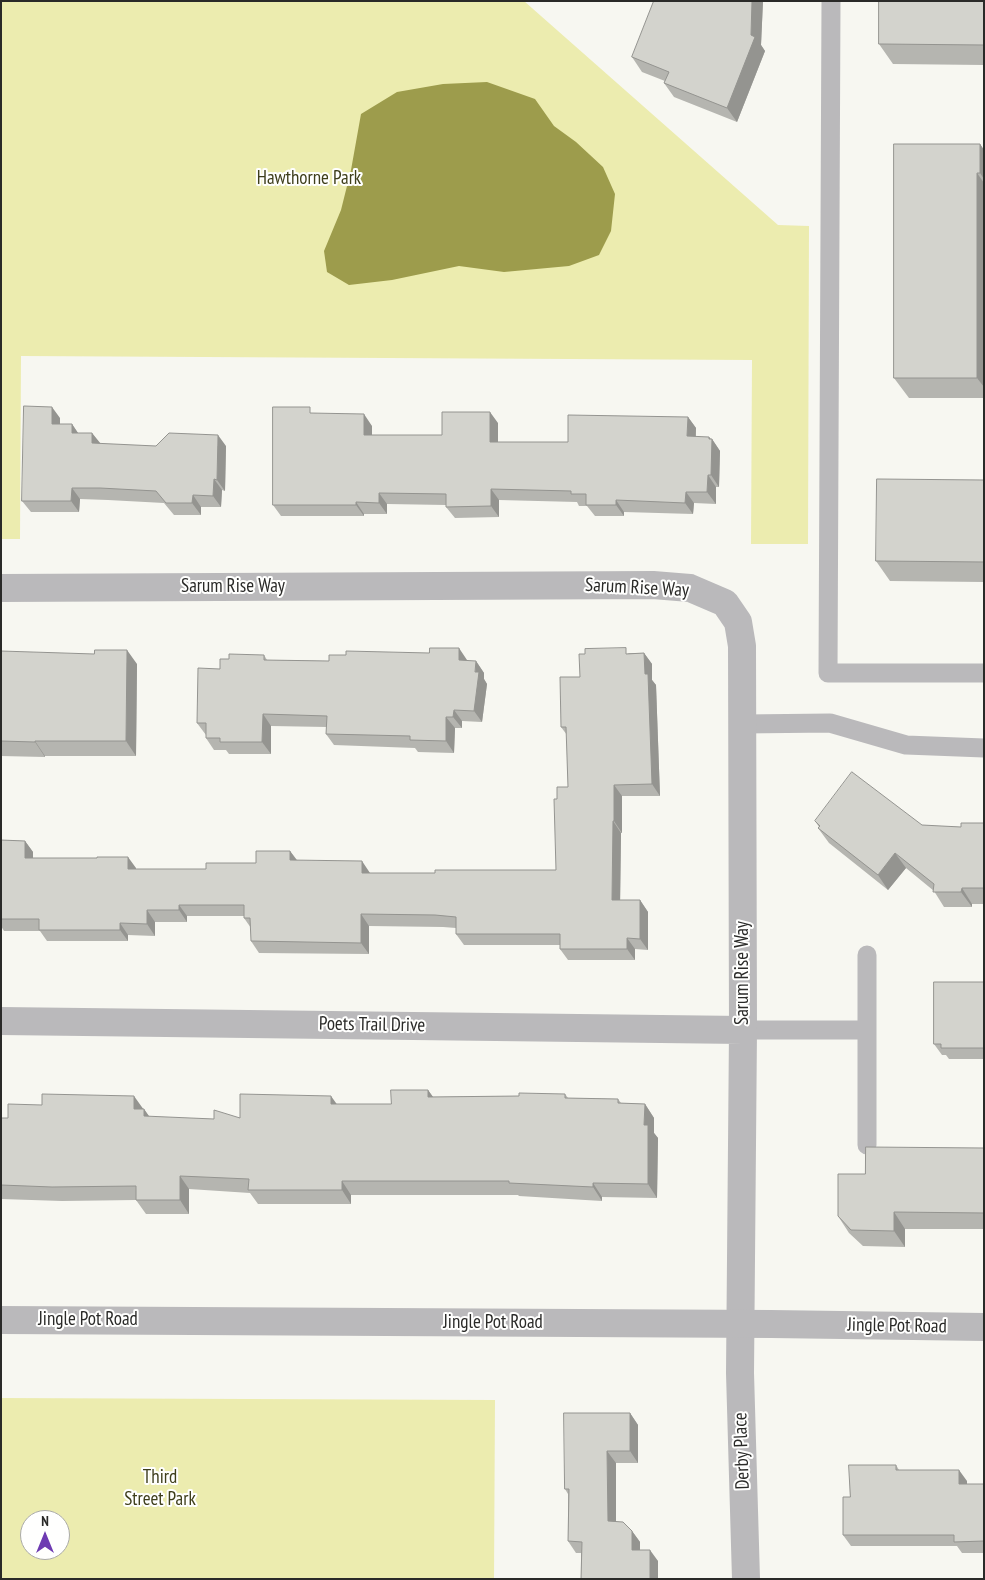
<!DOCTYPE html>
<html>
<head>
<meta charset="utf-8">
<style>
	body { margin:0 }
	#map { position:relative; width:985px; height:1580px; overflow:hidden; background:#f7f7f1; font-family:"PT Sans Narrow",sans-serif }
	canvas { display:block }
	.frame { position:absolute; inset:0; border:2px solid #2a2a28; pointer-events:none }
	.north { position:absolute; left:20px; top:1510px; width:50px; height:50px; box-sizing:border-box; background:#fffffe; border:1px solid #aaaaa8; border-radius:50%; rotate:0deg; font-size:14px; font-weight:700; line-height:20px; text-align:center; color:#2a2a28 }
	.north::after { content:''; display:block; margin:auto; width:18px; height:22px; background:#6e3bb2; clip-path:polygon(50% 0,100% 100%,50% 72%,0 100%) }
</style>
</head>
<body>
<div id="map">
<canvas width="985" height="1580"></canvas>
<div class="frame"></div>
<div class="north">N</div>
</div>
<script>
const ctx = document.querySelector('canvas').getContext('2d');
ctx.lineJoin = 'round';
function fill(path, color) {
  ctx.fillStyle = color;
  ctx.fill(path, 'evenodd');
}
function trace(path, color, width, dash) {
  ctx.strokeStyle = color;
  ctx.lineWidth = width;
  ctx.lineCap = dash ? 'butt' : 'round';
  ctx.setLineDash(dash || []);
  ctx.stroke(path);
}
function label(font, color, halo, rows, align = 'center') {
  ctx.font = font + ' "PT Sans Narrow",sans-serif';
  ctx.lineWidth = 4;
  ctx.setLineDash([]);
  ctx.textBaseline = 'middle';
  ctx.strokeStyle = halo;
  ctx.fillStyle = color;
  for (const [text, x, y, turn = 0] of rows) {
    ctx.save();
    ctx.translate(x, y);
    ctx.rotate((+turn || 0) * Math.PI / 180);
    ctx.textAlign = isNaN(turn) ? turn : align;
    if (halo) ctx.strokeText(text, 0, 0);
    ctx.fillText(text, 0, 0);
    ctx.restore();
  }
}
fill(new Path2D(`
	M1,1H524L778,225L809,226L808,544H751L752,360L21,356L20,539H1Z
	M1,1398L495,1400L494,1579H1ZM30,1520H60V1550H30Z`), '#ececaf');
fill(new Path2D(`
	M487,82L535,99L554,126L576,142L603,167L615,194L611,231L599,255L569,266L504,272L459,266L392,280L349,285L327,272L324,251L341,210L351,170L361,114L397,92L443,84Z`), '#9d9c4c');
trace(new Path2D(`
	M831,1L828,673H984
	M743,724L830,723L906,745L984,748
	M867,955V1145
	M743,1030H867`), '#bab9bb', 19);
trace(new Path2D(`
	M1,588L653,585L690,588L725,603L738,622L742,646L743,1030L740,1373L746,1579
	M1,1021L743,1030`), '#bab9bb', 28);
trace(new Path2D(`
	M1,1320L771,1324L984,1327`), '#bab9bb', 28);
fill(new Path2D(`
	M654,1H763L761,45L765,51L737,122L674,97L664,83L665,81L642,72L632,57Z
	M984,1V65L893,64L879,44Z
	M980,144L984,150V398H909L894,378Z
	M314,413L372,426V435H442L498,423V442H568L688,417L696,428V437H709L711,439H712L720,451L719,487H716V504L694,503L693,514L624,512V516H595L587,506H579L577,502L499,500V517L455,518L446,507V505L387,504V514H364V516H281L273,505Z
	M60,418V424H72L78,433H92L100,444L156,446H226L225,491L222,490L221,507H201V515H174L164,503L108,500L80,499L79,512H31L22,501Z
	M984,480V582L890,581L876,561Z
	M1,651L137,664L136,756H45V757L1,756Z
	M629,653H644L652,664V680L656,685L660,796H622V833H621L620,900H640L648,912V950L635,949V960H568L560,949V945H464L456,934V928L443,927L369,926V954L259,953L251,941V928L244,918V916H187V922H155V936L128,935V941H47L40,931H4L1,926V840L25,841L33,852V858L136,868V869H206L256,863L290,851L297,860L370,873H435L556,870L557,799L568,787L567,735L561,727L580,677Z
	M264,655L267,660L329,661L467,660V661H476L484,673V679L487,684L482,722L462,721V728H455L454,753L418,752L415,748L334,745L326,734L327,727L271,726V754H229L226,750H214L206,738V735L197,723L220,669L229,659Z
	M815,821L961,827L984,823V904H972V907H944L934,891L906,868L888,890L829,843L818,828L819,827Z
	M984,982V1059H949L946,1055H942L934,1044Z
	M428,1090L433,1097L519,1096L565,1094L568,1098L618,1099L621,1103L645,1104L654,1118V1133L658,1138L657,1198L602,1197V1201L519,1196L518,1195H351V1204H258L250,1193L189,1189V1214H146L136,1200L62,1201L1,1199V1118H8L144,1109L149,1117L214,1119L240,1118L337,1104H391Z
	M984,1148V1229H905V1247L863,1246L849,1233L838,1216L865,1174Z
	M630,1413L638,1425V1463H616V1522L632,1531L640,1542V1550L658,1561V1579H581V1553H576L568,1541V1494L565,1489Z
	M896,1465L899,1470L967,1481V1484H984V1553H962L957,1546H851L843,1535L850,1497Z`), '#b5b5b0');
fill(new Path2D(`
	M752,1H763L761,45L765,51L737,122L727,108L751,35Z
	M980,144L984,150V179L980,173Z
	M977,173L984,183V387L977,378Z
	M52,407L60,418V435L52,424Z
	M490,412L498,423V453L490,442Z
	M364,414L372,426V447L364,435Z
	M688,417L696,428L695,448L687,436Z
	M72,424L80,436L72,433Z
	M92,433L101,444L92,443Z
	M218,435L226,446L225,491L217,480Z
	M709,437L712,441V439L720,451L719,487L711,475Z
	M708,475L716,487V504L707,492Z
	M214,479L222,490L221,507L213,496Z
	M72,488L80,499L79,512L71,501Z
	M491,489L499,500V517L491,506Z
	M686,492L694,503L693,514L685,503Z
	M379,493L387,504V514L379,503Z
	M193,495L201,507V515L192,503Z
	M616,500L624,512V516L616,505Z
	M356,502L364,514V516L356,505Z
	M459,648L467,660V672L459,660Z
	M127,650L137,664L136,756L126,741Z
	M644,653L652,664V680L656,685L660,796L652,784L645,674Z
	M476,661L484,673V679L487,684L482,722L474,711Z
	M454,710L462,721V728L453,717Z
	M263,714L271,726V754L262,742Z
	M446,717L455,728L454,753L446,741Z
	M35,741L45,756V757L35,742Z
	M614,785L622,796V833L614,821Z
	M613,821L621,833L620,911L612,900Z
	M25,841L33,852V869L25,858Z
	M290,851L298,862L290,860Z
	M895,853L906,868L888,890L878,875Z
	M128,857L136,868V881L128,869Z
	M362,861L370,873V885L362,873Z
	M962,888L972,904V907L961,892Z
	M640,900L648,912V950L640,939Z
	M179,905L187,916V922L179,910Z
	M147,910L155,922V936L147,924Z
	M361,914L369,926V954L361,943Z
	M120,923L128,935V941L120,930Z
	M627,938L635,949V960L627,949Z
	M428,1090L438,1104L428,1097Z
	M134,1096L144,1110V1109L154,1123L134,1109Z
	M331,1096L341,1110L331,1104Z
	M645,1104L654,1118V1133L658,1138L657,1198L648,1184L644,1125Z
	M180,1176L189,1189V1214L180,1200Z
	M342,1181L351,1195V1204L342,1190Z
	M593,1183L602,1197V1201L593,1187Z
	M894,1212L905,1229V1247L894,1231Z
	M630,1413L638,1425V1463L630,1451Z
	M607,1451L616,1463V1533L608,1521Z
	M959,1470L967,1481V1496L959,1484Z
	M632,1531L640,1542V1561L632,1550Z
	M650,1550L658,1561V1579H650Z`), '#949490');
const building = new Path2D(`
	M654,1H752L751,35L755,37L727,108L664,83L669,72L632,57Z
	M879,1H984V45L879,44Z
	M894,144H980V173H977V378H894Z
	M24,406L52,407V424H72V433H92V443L156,446L169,433L218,435L217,480L214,479L213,496L193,495L192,503H166L156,491L100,488H72L71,501H22Z
	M273,407H310V413L364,414V435H442V412H490V442H568V415L688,417L687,436L709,437V439H712L711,475H708L707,492H686L685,503L616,500V505H586V494H571V491L491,489V506L446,507V494L379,493V503L356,502V505H273Z
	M877,479L984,480V562L876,561Z
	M430,648H459V660L476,661L475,672H479L474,711L454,710L453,717H446V741L410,740V736L326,734L327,716L263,714L262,742H220V738H206V723H197L198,668L220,669V659H229V654L264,655V660L329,661V655H346V651L429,653Z
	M626,648V654L644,653L645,674H648L652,784L614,785V821H613L612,900H640V939L627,938V949H560V934H456V917L435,915L361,914V943L251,941L250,918H244V905H179V910H147V924L120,923V930H39V919H1V840L25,841V858H97V857H128V869H206V863H256V851H290V860L362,861V873H435V870H556L554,799H557V787H568L566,727H561L560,677H580L579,654H585V649Z
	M95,650H127L126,741H35V742L1,741V651L94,654Z
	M852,772L922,825L961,827V823H984V888H962L961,892H933L934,884L895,853L878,875L818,828L820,826L815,821Z
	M934,982H984V1048H941V1044H934Z
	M391,1090H428V1097L519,1096V1093L565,1094V1098L618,1099V1103L645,1104L644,1125H648V1184L593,1183V1187L509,1183V1181H342V1190H248L249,1179L180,1176V1200H136V1186L52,1187L1,1185V1118H8V1104L42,1105V1094L134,1096V1109H144V1116L214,1119V1110L240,1118V1094L331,1096V1104H391Z
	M866,1147L984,1148V1213L894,1212V1231L851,1230L838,1216V1174H865Z
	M564,1413H630V1451H607L608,1521L623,1522L632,1531V1550H650V1579H581L582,1542L568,1541L569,1489H565Z
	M849,1465H896V1470H959V1484H984V1541L954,1542V1535H843V1497H850Z`);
fill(building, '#d3d3cd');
trace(building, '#949490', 1);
label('19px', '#3e3e1b', '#fffffe', [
	["Hawthorne Park",309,179],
	["Third",160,1478],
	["Street Park",160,1500]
]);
label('19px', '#2a2a28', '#fffffe', [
	["Sarum Rise Way",233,587],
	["Sarum Rise Way",637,588,3],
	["Sarum Rise Way",743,973,-90],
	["Poets Trail Drive",372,1025,1],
	["Jingle Pot Road",88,1320],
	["Jingle Pot Road",493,1323],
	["Jingle Pot Road",897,1326,1],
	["Derby Place",742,1451,-92]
]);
</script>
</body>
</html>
